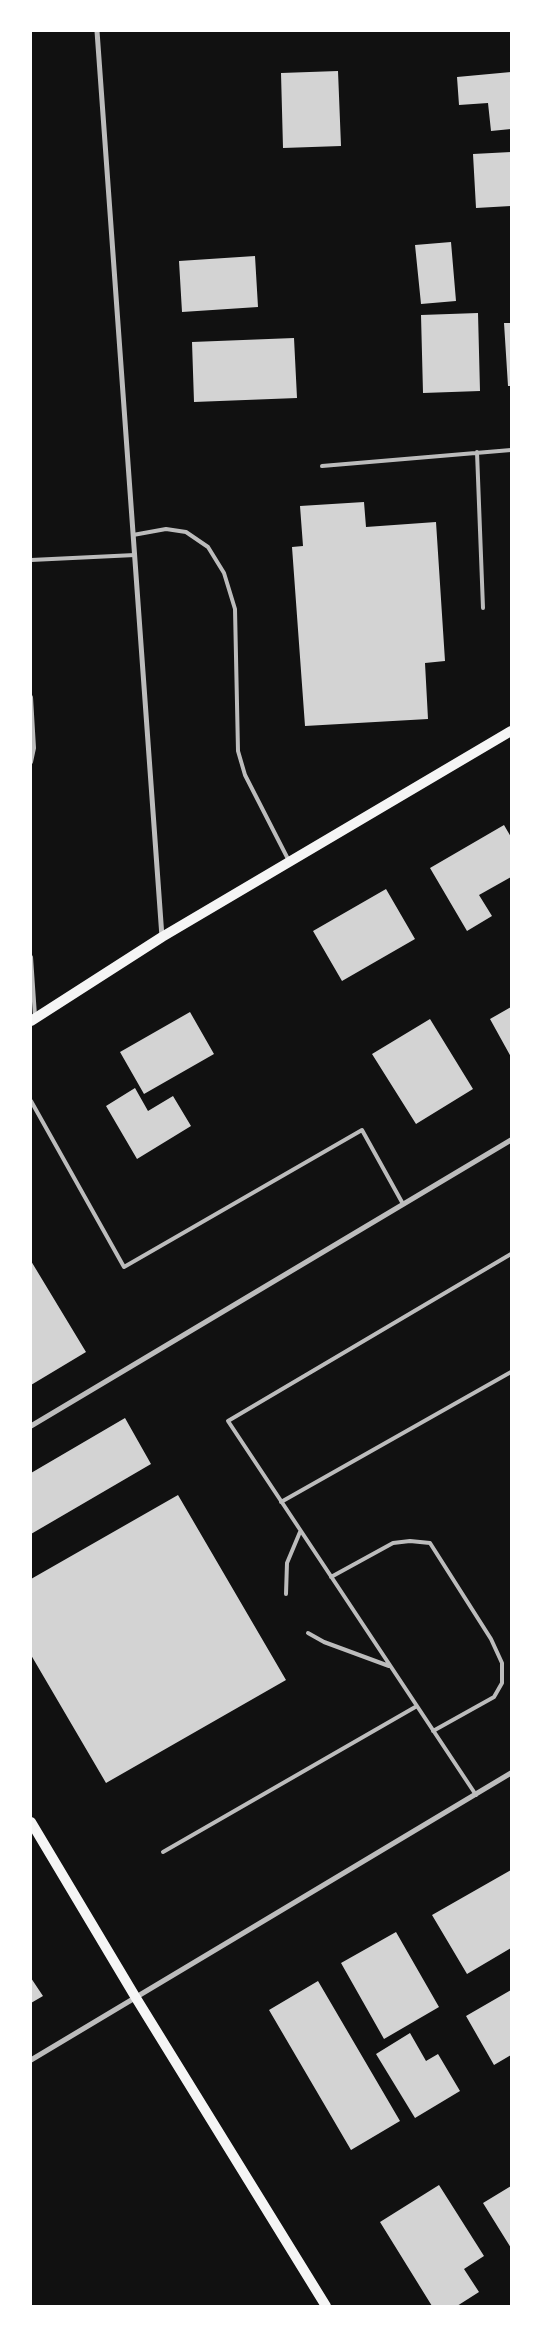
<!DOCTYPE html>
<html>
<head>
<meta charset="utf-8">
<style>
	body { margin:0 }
	#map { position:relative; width:542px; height:2337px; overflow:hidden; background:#111; font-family:"Fira Sans Condensed",sans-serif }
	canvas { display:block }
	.frame { position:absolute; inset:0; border:32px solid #fff; pointer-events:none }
</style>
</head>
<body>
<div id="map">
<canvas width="542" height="2337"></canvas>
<div class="frame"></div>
</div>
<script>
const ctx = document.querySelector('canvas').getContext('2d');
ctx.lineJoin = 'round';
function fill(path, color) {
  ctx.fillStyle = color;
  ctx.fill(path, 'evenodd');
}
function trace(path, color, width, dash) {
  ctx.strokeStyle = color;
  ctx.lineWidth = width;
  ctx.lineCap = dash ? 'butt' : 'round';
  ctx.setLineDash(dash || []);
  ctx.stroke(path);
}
fill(new Path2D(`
	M338,71L341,146L283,148L281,73Z
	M511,72V129L491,131L488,103L459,105L457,77Z
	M511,152V206L476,208L473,154Z
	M451,242L456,301L421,304L415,245Z
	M255,256L258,307L182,312L179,261Z
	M478,313L480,391L423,393L421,315Z
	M504,323H511V386H508Z
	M294,338L297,398L194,402L192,342Z
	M364,502L366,527L436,522L445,661L425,663L428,719L305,726L292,547L303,546L300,506Z
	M504,825L511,837V877L479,895L492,916L467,931L430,868Z
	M386,889L415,939L342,981L313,931Z
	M511,1007V1057L490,1019Z
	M190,1012L214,1054L144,1094L120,1052Z
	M430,1019L473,1089L416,1124L372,1054Z
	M135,1088L148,1111L173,1096L191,1126L137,1159L106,1106Z
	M31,1261L86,1352L31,1385Z
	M125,1418L151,1464L31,1534V1473Z
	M178,1495L286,1680L106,1783L31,1655V1579Z
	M511,1870V1948L467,1974L432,1915Z
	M396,1932L439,2007L384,2039L341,1963Z
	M31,1978L43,1996L31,2003Z
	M318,1981L400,2121L351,2150L269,2010Z
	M511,1990V2055L494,2065L466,2016Z
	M410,2033L426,2061L438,2054L460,2091L415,2118L376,2054Z
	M439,2185L484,2256L464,2269L479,2292L457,2306H432L380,2222Z
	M511,2186V2248L483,2203Z`), '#d3d3d3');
trace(new Path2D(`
	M477,452L483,608
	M322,466L511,450
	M133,535L166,529L186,532L208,547L224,573L235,609L238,751L245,775L289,861
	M31,560L135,555
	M31,697L34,748L31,762
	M31,957L35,1016
	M31,1101L124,1267L362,1130L403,1204
	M281,1502L511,1372
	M331,1577L393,1543L410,1541L430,1543L491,1639L502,1663V1683L494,1697L433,1731
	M286,1594L287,1563L300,1532
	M308,1633L324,1642L389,1666
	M476,1795L228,1421L511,1254
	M163,1852L417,1706`), '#bcbcbc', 4);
trace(new Path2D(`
	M97,31L162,937
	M31,1426L511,1140
	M31,2060L511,1773`), '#bcbcbc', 5);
trace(new Path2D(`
	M31,1021L162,937L511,731
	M31,1822L136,1998L326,2306`), '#f5f5f5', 10);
</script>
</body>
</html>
